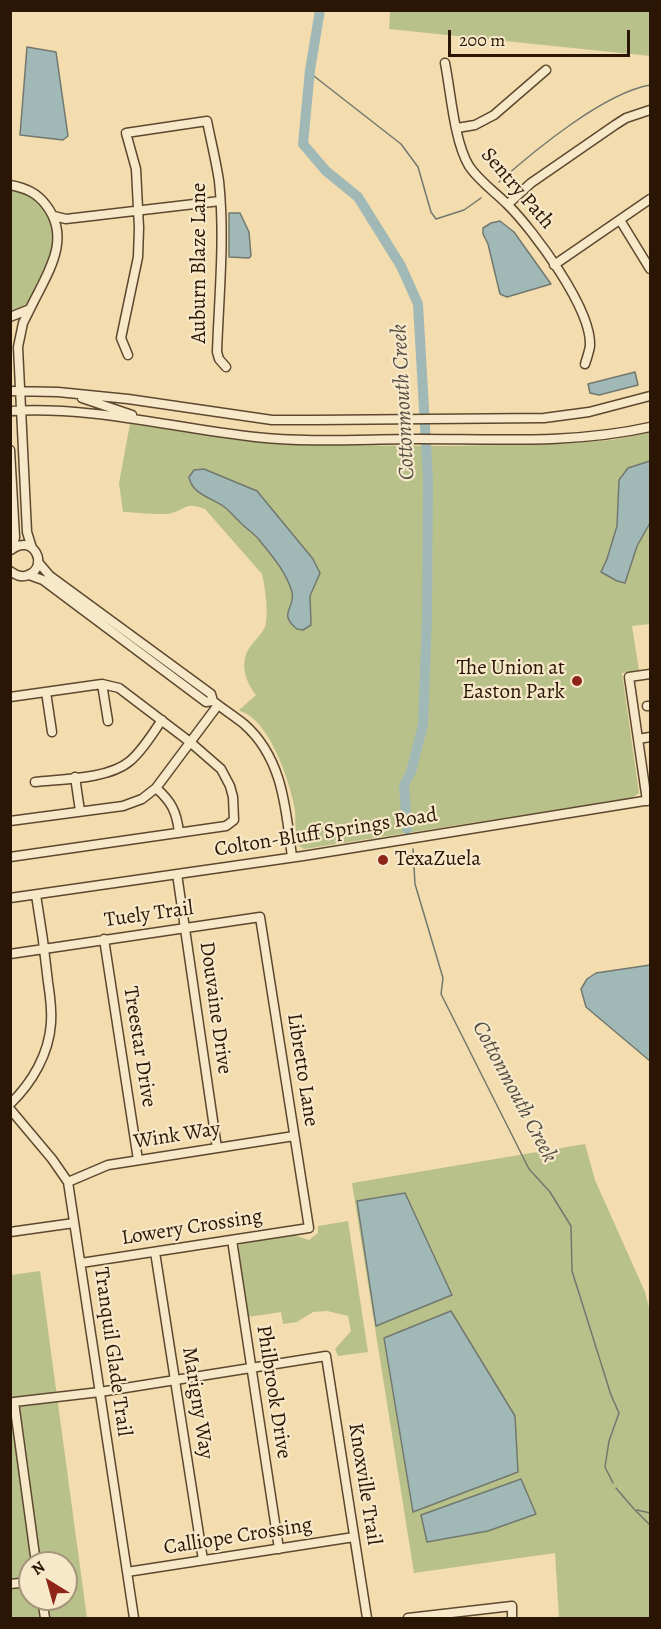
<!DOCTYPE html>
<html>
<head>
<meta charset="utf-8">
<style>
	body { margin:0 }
	#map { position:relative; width:661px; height:1629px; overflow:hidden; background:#f3dcad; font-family:Alegreya,serif }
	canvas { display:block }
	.frame { position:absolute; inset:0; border:12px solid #2b1605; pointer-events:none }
	.north { position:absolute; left:18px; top:1551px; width:60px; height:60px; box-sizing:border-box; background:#f7e8ca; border:2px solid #a5947b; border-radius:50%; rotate:323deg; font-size:16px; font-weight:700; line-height:24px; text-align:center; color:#2b1605 }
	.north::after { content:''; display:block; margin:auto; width:21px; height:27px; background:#8f2418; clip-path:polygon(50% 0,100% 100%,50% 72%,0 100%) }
	.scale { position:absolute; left:448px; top:30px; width:182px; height:27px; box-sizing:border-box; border:3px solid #2b1605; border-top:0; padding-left:8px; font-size:18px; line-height:21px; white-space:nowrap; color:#2b1605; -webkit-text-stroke:4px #f7e8ca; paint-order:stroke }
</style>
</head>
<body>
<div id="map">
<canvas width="661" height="1629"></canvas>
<div class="frame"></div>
<div class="north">N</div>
<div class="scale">200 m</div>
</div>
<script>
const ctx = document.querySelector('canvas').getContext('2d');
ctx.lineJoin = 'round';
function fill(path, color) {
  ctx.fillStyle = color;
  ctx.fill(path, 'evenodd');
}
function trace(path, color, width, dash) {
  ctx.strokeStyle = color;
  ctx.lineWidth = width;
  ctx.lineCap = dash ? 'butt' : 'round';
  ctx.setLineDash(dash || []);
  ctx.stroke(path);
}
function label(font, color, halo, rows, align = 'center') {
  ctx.font = font + ' Alegreya,serif';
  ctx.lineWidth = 4.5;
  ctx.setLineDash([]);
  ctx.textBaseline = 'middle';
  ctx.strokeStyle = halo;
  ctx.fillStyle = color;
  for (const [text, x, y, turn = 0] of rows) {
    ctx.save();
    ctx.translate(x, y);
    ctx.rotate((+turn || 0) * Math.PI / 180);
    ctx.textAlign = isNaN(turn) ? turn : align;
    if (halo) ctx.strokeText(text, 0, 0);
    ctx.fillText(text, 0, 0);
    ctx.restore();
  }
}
fill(new Path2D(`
	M390,11H650V56L389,29Z
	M11,187C32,195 54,209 56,234C57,248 48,261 43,273C37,292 31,309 11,314Z
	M130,424L252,442L295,445L448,446L557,444L612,440L650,432V624L632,626L639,670L622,673L639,793L632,798L304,849L299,846C294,834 296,822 295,810C290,782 272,729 247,714C244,712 241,712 239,710L256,695C246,682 240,666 248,650C253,642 261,635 265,627C269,615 265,586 262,574L205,509C185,502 188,508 172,513C164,516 134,512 123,512L119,483Z
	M585,1144L595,1180L645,1292L650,1312V1618H559L555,1553L414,1573L352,1183Z
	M348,1221L368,1352L338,1356L335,1349L351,1331L348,1316L327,1311L313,1312L297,1322L283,1324L281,1312L248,1317L237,1251L240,1244L294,1235L309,1240L318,1233V1226Z
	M40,1271L87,1618H11V1275ZM30,1563H66V1599H30Z`), '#b9c18b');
const water = new Path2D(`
	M27,47L56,52L68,136L63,140L20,135Z
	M229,213H240L249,232L251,256L249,258L229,257Z
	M500,221L514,232L551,284L507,297L500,294L488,244L483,234V228L491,223Z
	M635,372L638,385L599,395L590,393L588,384Z
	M650,461V523L637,546L625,583L617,581L601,572L607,559L617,526L619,480L628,468Z
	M204,469L257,491L313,559L320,573L310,596L311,625L303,630L297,629C277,613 296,608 292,592C286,572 273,557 260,541C255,534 249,531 243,525C236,519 230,511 223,506C210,497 192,494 189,477L194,470Z
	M650,965V1061L586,1007L581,989L587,979L596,973Z
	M405,1193L452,1295L376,1326L357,1201Z
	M451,1311L515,1416L518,1472L413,1512L384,1338Z
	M521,1479L536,1514L488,1531L427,1542L421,1515Z`);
fill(water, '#a1b9b6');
trace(water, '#72786f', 1.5);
trace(new Path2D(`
	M310,73L401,144L418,167L431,212L436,219L464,210L481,198
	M499,182C535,150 604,93 650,85
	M413,849L415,884L443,978L441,994L529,1169L550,1192L571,1226L572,1271L611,1395L619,1413L609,1441L605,1467L613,1483
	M616,1488L634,1509L650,1525
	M637,1510L650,1513`), '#72786f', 1.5);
trace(new Path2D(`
	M320,10L310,70L303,144L326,171L358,197L401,266L418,304L428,479L427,619L423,725L411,772L404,785L407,829`), '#a1b9b6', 10);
const minor = new Path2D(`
	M445,63C451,93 454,141 469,166C479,181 495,192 508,205C534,231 592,309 590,346C589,352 587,358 585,364
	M457,128L475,125L494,115L546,70
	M10,185C26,188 37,193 46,205C73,240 46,275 30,309L10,317
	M508,204L531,183L615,125L626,118L650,110
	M54,216L66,219L220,201
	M620,220L650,269
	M554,265L650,199
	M30,309L23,323L18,347L27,532L32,548
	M128,355L121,338L138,257L139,228L136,169L126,133L207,121C211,141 216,161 219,181C225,237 219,295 217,352L219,359L226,367
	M10,391L58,392L128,399L272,420H315L544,418L589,412L650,396
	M82,398L132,415
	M10,411C93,406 173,428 255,437C309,443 364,439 419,439C495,439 575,444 650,427
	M10,450L15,537L13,548
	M38,562L50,576L211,694L213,701C223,709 234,716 244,724C283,758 286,810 292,857
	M10,571C16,575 21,578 28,575C50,567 33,532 11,550
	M29,575L43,580L206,702L213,701
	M102,684L108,721
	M46,692L52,732
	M10,697L102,684L119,688L190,742L221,769L230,786L233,797L234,820L226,826L10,857
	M647,706H650
	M638,739L650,737
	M75,777L80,811
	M35,782C63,779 109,779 130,761C143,750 152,734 162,720
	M156,788C171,801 177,812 179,833
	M647,801L629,677L650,674
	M10,821L123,806L142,799L156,788L218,705
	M177,874L217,1148
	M10,898L303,856L650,800
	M104,939L138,1160
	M10,954L260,917L309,1228L81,1263
	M10,1104C32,1083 49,1054 51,1023C52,1010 50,995 48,982C45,953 41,924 36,895
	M10,1109L52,1159L68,1182L134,1618
	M68,1182L108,1165L294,1136
	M10,1232L74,1223
	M232,1240L279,1549
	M155,1252L203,1560
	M36,1563L14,1402L100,1392L326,1356L367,1618
	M127,1572L354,1537
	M10,1584L30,1582
	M42,1599L45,1618
	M408,1618L512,1606V1618`);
trace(minor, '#5d482f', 11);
trace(minor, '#f7e8ca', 8);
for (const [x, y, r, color] of [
	[577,681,6,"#8f2418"],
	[383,860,6,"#8f2418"]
]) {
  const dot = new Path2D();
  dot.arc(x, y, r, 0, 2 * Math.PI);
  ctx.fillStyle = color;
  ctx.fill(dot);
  trace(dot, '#f7e8ca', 2);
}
label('21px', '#2b1605', '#f7e8ca', [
	["Sentry Path",517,189,49],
	["Auburn Blaze Lane",200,263,-90],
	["Colton-Bluff Springs Road",326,833,-9],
	["Tuely Trail",149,915,-8],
	["Douvaine Drive",215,1008,82],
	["Treestar Drive",139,1047,81],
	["Libretto Lane",302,1070,81],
	["Wink Way",177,1136,-9],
	["Lowery Crossing",192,1228,-9],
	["Tranquil Glade Trail",112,1352,82],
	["Philbrook Drive",273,1392,81],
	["Marigny Way",197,1403,81],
	["Knoxville Trail",364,1484,81],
	["Calliope Crossing",238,1537,-9]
]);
label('21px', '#2b1605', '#f7e8ca', [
	["The Union at",565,669],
	["Easton Park",565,693],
	["TexaZuela",395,860,"left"]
], 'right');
label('italic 22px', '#544f43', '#f7e8ca', [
	["Cottonmouth Creek",404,402,-93],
	["Cottonmouth Creek",514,1092,62]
]);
</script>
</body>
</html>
